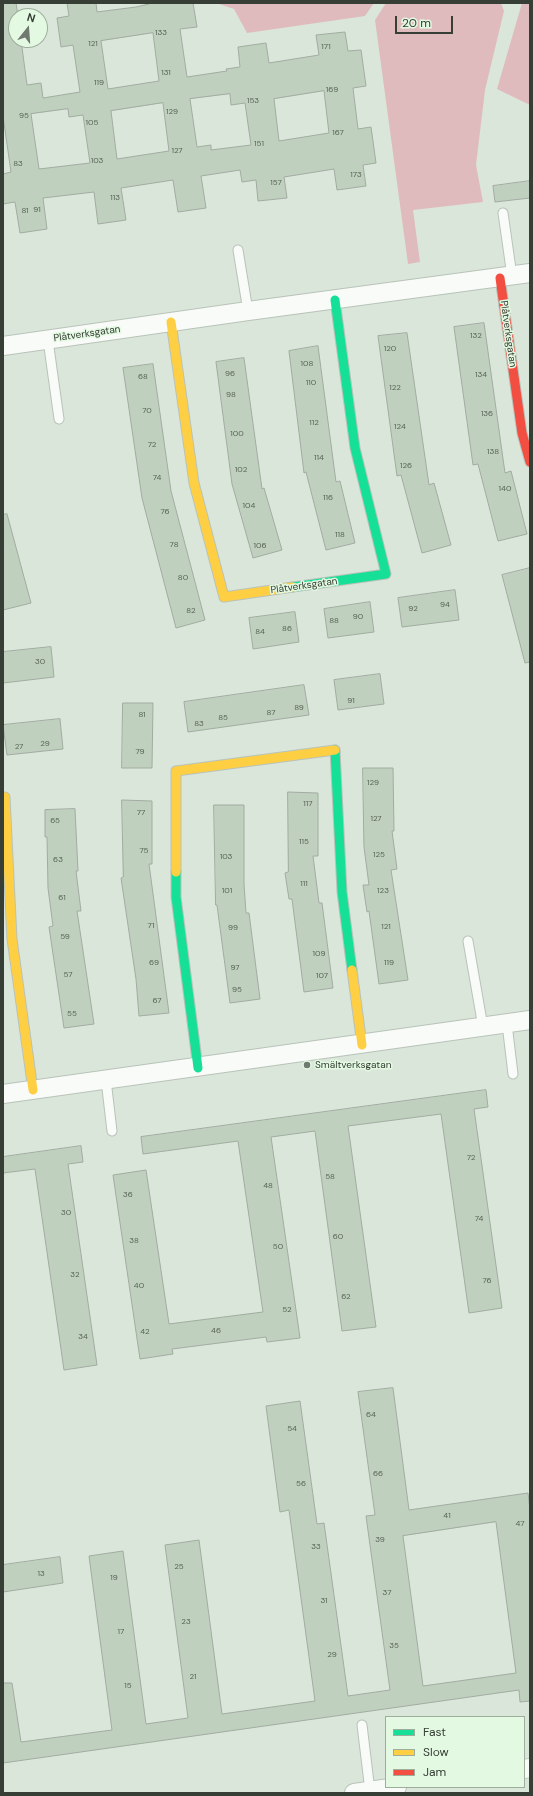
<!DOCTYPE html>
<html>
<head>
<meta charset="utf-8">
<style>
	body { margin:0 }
	#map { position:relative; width:533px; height:1796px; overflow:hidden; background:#dae6da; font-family:"DM Sans",sans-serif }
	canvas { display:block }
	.frame { position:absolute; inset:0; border:4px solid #363e35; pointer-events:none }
	.legend { position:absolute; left:385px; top:1716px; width:140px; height:72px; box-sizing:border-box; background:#e3f9e2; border:1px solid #9eae9d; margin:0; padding:5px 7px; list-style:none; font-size:12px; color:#363e35 }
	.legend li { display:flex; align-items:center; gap:8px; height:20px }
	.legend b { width:20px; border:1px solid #9eae9d }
	.north { position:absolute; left:8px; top:8px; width:40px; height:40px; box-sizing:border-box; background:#e3f9e2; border:1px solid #9eae9d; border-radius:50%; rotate:17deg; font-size:11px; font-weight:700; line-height:16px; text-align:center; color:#363e35 }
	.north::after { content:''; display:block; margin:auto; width:14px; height:18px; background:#6f796f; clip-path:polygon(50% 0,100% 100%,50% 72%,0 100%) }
	.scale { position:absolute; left:395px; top:16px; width:58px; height:18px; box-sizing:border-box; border:2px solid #363e35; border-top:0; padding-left:5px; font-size:12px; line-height:14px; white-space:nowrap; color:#363e35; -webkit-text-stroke:3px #e3f9e2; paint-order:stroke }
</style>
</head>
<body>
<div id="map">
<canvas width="533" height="1796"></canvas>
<div class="frame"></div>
<ul class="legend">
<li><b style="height:5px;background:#16e098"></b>Fast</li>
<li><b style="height:5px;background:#ffcf43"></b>Slow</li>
<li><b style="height:5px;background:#f24e42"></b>Jam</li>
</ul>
<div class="north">N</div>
<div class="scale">20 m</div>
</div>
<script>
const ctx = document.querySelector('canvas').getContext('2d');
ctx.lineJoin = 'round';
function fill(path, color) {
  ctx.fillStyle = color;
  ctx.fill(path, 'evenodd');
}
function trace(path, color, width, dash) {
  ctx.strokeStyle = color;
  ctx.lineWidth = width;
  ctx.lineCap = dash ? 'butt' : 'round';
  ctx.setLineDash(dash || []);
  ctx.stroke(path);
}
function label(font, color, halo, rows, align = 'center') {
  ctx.font = font + ' "DM Sans",sans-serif';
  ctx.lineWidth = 3;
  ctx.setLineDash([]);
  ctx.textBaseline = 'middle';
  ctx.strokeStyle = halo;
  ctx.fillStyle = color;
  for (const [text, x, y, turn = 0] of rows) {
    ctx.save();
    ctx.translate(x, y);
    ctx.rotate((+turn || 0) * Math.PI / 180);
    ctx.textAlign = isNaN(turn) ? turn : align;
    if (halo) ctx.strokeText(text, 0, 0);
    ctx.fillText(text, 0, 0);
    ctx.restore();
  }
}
fill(new Path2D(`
	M216,3H374L365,16L247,33L234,9Z
	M386,3H501L504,11L485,90L476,165L483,202L413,210L420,262L408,264L375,20Z
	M522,3H530V105L497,89Z`), '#e0bbbd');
const building = new Path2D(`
	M3,3H16L18,16H16V40H21L27,85L41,83L43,98L80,92L73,45L61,47L57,18L69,16L67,3H96L97,12L136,7L149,4V3H193L197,27L180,29L187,77L227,71L226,69L240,67L238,47L266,43L269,63L319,55L316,35L345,32L348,51L361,50L366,86L353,88L358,129L371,127L376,163L363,165L366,186L337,190L334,169L284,177L287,198L258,201L256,180L242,182L240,170L201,176L206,208L178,212L173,180L121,188L126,220L98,224L94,192L43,198L47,229L20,233L15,202L3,204V174L11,172L3,116ZM153,33L159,81L108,89L101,41ZM324,91L329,133L279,141L274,99ZM230,94L231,105L245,103L251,145L211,150V145L197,147L190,99ZM163,103L169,151L117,159L111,111ZM68,109L69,117L83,115L90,163L39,169L31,114Z
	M530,181V198L495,202L493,186Z
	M484,323L505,473L511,471L527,534L498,541L478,464L473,465L454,327Z
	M407,333L429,485L434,483L451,545L422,553L401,475L397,476L378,336Z
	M318,346L336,482L340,481L355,543L326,550L306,472L304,473L289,351Z
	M244,358L262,489L264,488L282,550L253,558L232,484L216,362Z
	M153,364L171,491L205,620L176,628L142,498L123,368Z
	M7,514L31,603L3,610V515Z
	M530,568V662L525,663L502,575Z
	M455,590L459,620L402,627L398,598Z
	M370,602L374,632L328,638L324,609Z
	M295,612L299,642L253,649L249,618Z
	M51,647L54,677L3,683V652Z
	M380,674L384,704L338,710L334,680Z
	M304,685L309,715L188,732L184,702Z
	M123,703H153L152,768H122Z
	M60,719L63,749L7,755L3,725Z
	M363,768H393L394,831H392L397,869L391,870L408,980L379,984L369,911L367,912L363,885H369L364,847Z
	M288,792L318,793V856H313L319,903H322L333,988L304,992L292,899H289L285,873L288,872Z
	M122,800L152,801V864H149L169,1013L139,1016L136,979L121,878L123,877Z
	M214,805H244V884L246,913H249L260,999L230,1003L217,905H216Z
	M75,809L78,871H76L81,911H77L94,1024L64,1028L49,927L53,926L48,888L47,837H45V810Z
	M486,1090L488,1107L474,1109L502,1308L469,1313L441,1114L348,1126L376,1327L342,1331L315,1131L271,1137L300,1338L267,1342L266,1337L172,1349L173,1354L140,1359L113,1175L146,1170L169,1324L263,1312L238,1141L143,1154L141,1137Z
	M81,1146L83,1162L68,1164L97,1365L64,1370L35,1169L3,1173V1157Z
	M393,1388L409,1510L528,1493L530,1510V1701L520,1702L519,1690L3,1763V1683H12L21,1742L112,1730L89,1556L123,1551L146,1724L188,1718L165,1545L199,1540L222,1714L315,1701L289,1510L280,1512L266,1406L300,1401L317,1524L324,1523L348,1696L390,1690L366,1516L375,1515L358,1392ZM496,1522L516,1673L423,1686L403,1536Z
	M60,1557L63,1583L3,1592V1565Z`);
fill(building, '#bfd1be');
trace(building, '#a2aba2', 1);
const lane = new Path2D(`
	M503,213L512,276
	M238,250L248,311
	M48,340L59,419
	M468,941L483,1027
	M507,1024L513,1074
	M106,1080L112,1131
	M362,1725L370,1791`);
const street = new Path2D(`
	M3,346L248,311L530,273
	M3,1094L530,1020
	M524,1769L530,1768
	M354,1793L397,1787`);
const fast = new Path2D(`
	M293,587L386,574L355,448L335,300
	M335,750L342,892L352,970
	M176,872V897L198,1068`);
const slow = new Path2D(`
	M171,322L194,483L224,597L293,587
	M3,797H5L12,939L33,1090
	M176,872V771L335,750
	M352,970L362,1045`);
const jam = new Path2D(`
	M500,278L522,433L530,462`);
trace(lane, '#b9c3b9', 11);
trace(street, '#b9c3b9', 20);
trace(fast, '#b9c3b9', 11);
trace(slow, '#b9c3b9', 11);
trace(jam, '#b9c3b9', 11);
trace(lane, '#f9fbf9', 9);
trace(street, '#f9fbf9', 18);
trace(fast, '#16e098', 9);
trace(slow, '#ffcf43', 9);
trace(jam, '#f24e42', 9);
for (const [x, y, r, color] of [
	[307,1065,4,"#6f796f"]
]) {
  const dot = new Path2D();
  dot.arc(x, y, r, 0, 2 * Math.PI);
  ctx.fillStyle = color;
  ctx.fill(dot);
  trace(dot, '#e3f9e2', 1.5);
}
label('8px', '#586357', null, [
	["133",161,33],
	["121",93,44],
	["171",326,47],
	["131",166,73],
	["119",99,83],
	["169",332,90],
	["153",253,101],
	["129",172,112],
	["95",24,116],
	["105",92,123],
	["167",338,133],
	["151",259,144],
	["127",177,151],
	["103",97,161],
	["83",18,164],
	["173",356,175],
	["157",276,183],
	["113",115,198],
	["91",37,210],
	["81",25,211],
	["132",476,336],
	["120",390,349],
	["108",307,364],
	["96",230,374],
	["134",481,375],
	["68",143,377],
	["110",311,383],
	["122",395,388],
	["98",231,395],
	["70",147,411],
	["136",487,414],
	["112",314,423],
	["124",400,427],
	["100",237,434],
	["72",152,445],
	["138",493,452],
	["114",319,458],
	["126",406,466],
	["102",241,470],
	["74",157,478],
	["140",505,489],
	["116",328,498],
	["104",249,506],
	["76",165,512],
	["118",340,535],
	["78",174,545],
	["106",260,546],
	["80",183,578],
	["94",445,605],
	["92",413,609],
	["82",191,611],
	["90",358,617],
	["88",334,621],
	["86",287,629],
	["84",260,632],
	["30",40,662],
	["91",351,701],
	["89",299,708],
	["87",271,713],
	["81",142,715],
	["85",223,718],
	["83",199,724],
	["29",45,744],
	["27",19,747],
	["79",140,752],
	["129",373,783],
	["117",308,804],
	["77",141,813],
	["127",376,819],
	["65",55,821],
	["115",304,842],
	["75",144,851],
	["125",379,855],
	["103",226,857],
	["63",58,860],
	["111",304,884],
	["101",227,891],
	["123",383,891],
	["61",62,898],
	["71",151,926],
	["121",386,927],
	["99",233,928],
	["59",65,937],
	["109",319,954],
	["69",154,963],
	["119",389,963],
	["97",235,968],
	["57",68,975],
	["107",322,976],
	["95",237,990],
	["67",157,1001],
	["55",72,1014],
	["72",471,1158],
	["58",330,1177],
	["48",268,1186],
	["36",128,1195],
	["30",66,1213],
	["74",479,1219],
	["60",338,1237],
	["38",134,1241],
	["50",278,1247],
	["32",75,1275],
	["76",487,1281],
	["40",139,1286],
	["62",346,1297],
	["52",287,1310],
	["46",216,1331],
	["42",145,1332],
	["34",83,1337],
	["64",371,1415],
	["54",292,1429],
	["66",378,1474],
	["56",301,1484],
	["41",447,1516],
	["47",520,1524],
	["39",380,1540],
	["33",316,1547],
	["25",179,1567],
	["13",41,1574],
	["19",114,1578],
	["37",387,1593],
	["31",324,1601],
	["23",186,1622],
	["17",121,1632],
	["35",394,1646],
	["29",332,1655],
	["21",193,1677],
	["15",128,1686]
]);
label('10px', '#363e35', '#e3f9e2', [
	["Plåtverksgatan",87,334,-8],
	["Plåtverksgatan",508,334,82],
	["Plåtverksgatan",304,586,-8]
]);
label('10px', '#363e35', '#e3f9e2', [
	["Smältverksgatan",315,1065]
], 'left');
</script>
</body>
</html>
